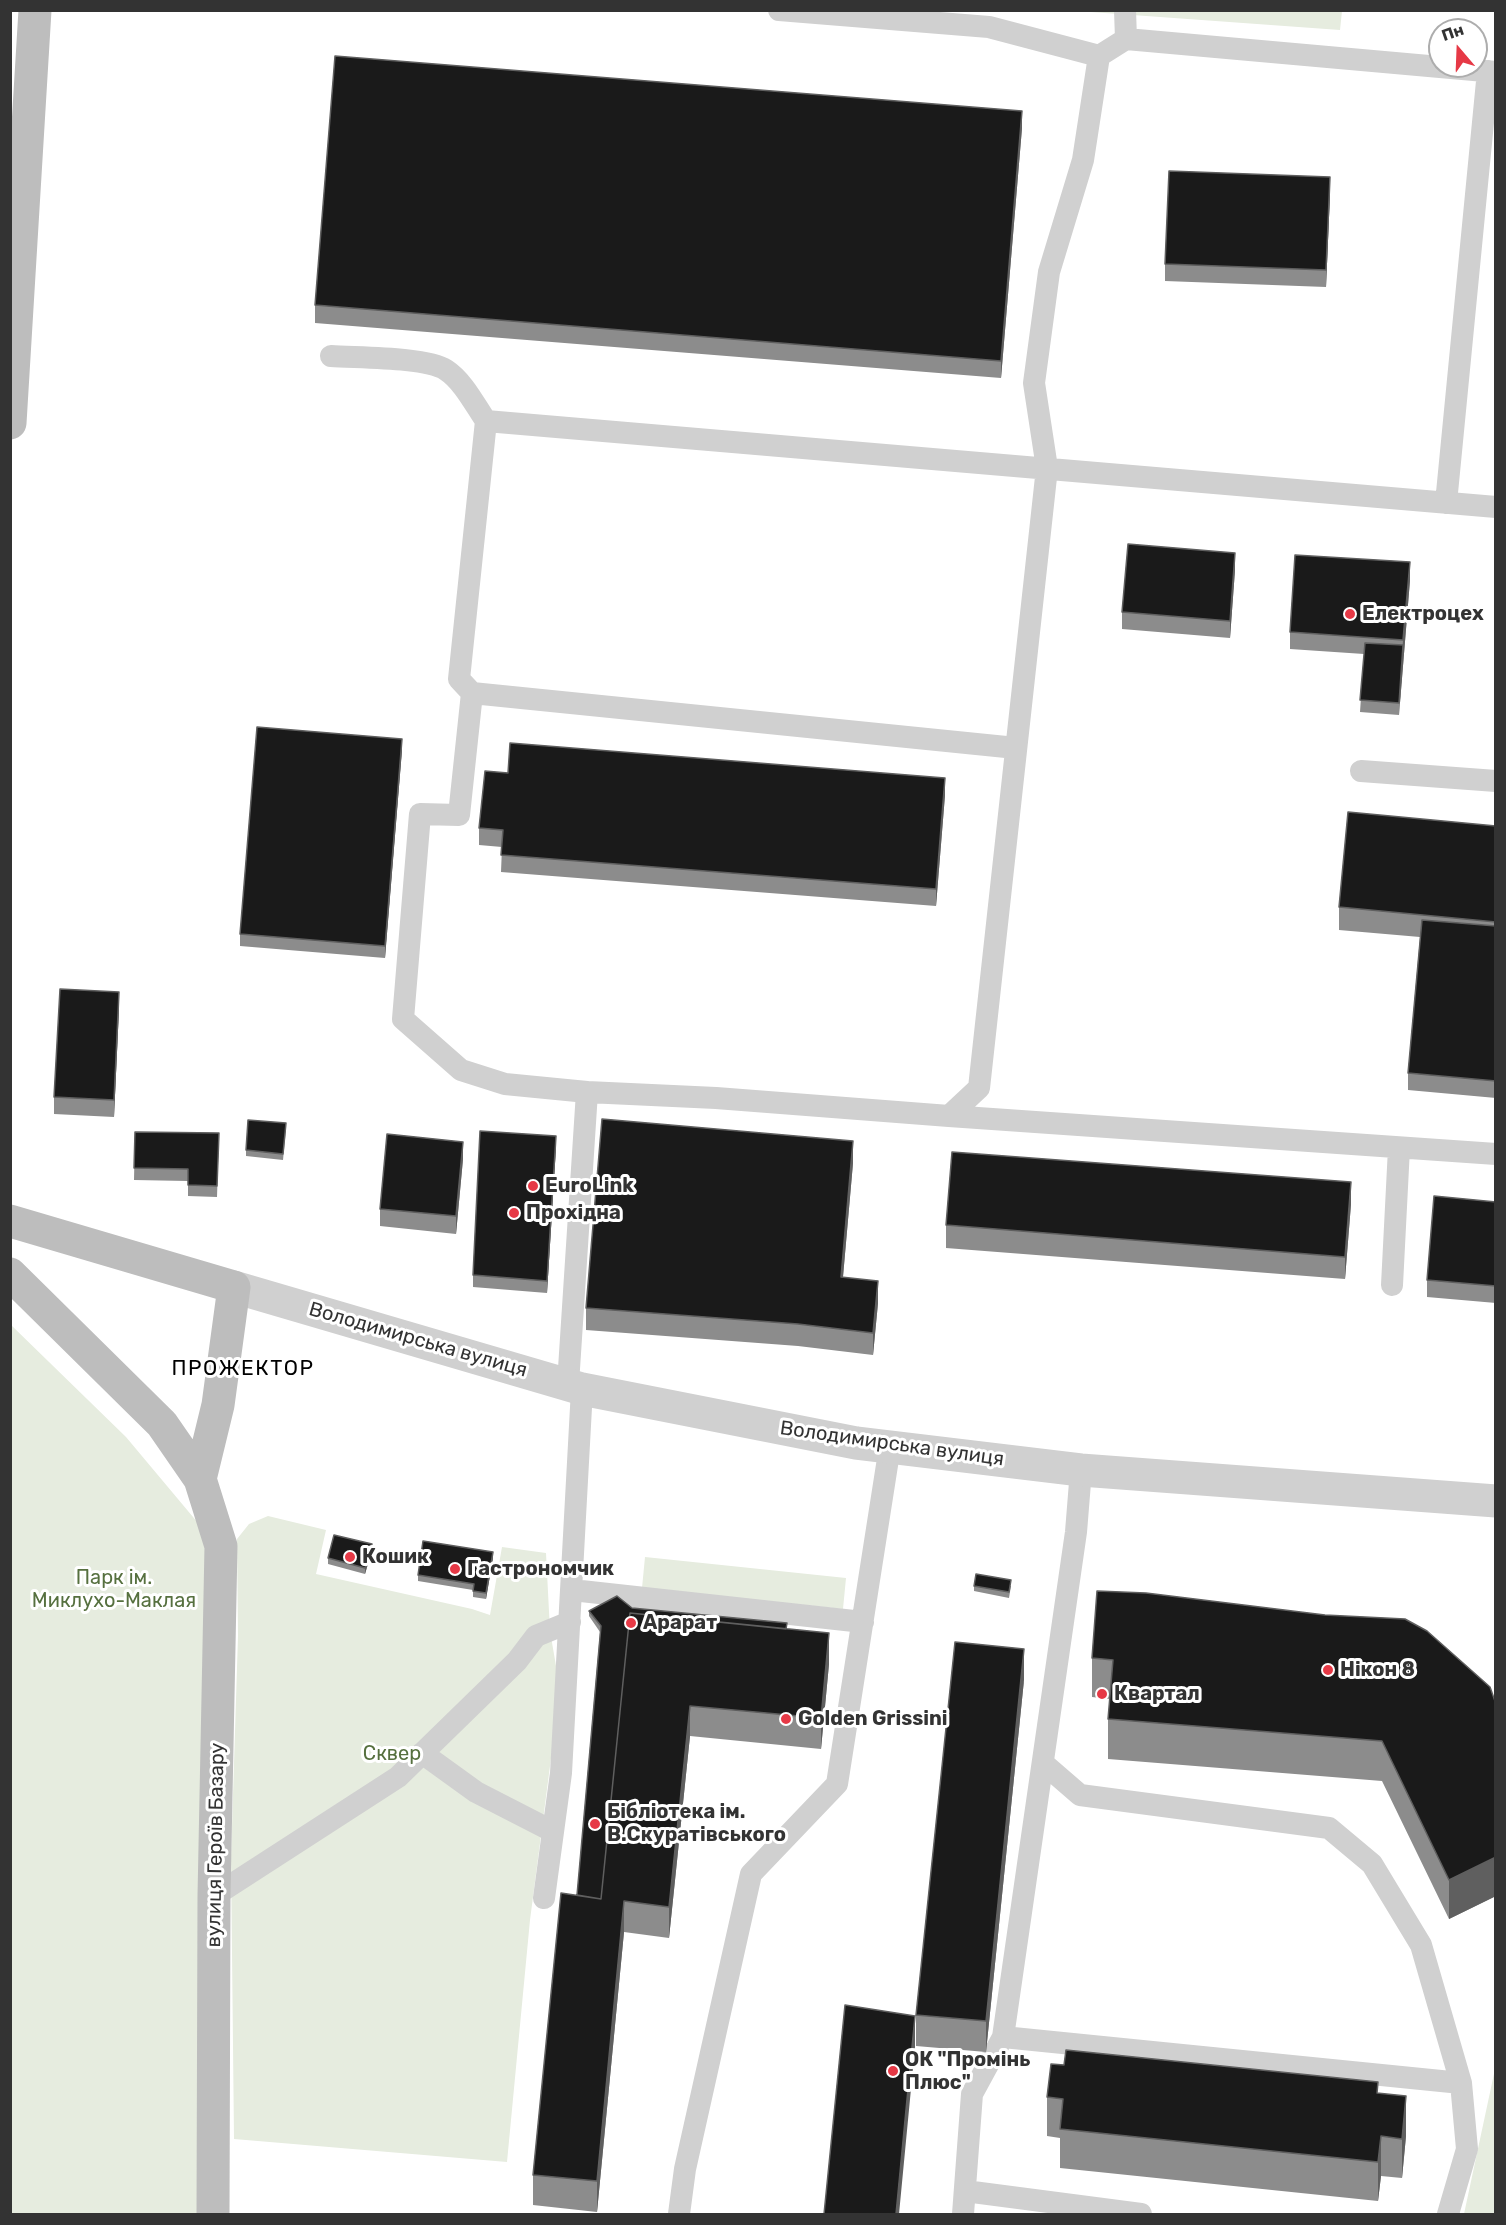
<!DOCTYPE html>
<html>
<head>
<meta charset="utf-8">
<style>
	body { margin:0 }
	#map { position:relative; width:1506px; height:2225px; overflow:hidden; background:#fff; font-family:Rubik,sans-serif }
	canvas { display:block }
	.frame { position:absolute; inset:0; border:12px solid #333; pointer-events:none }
	.north { position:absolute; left:1428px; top:18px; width:60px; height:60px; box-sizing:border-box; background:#fff; border:2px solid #adadad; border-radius:50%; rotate:341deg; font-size:16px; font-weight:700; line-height:24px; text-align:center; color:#333 }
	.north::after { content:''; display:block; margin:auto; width:21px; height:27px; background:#e63946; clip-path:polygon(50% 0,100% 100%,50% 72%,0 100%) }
</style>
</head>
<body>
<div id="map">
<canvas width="1506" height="2225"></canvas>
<div class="frame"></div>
<div class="north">Пн</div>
</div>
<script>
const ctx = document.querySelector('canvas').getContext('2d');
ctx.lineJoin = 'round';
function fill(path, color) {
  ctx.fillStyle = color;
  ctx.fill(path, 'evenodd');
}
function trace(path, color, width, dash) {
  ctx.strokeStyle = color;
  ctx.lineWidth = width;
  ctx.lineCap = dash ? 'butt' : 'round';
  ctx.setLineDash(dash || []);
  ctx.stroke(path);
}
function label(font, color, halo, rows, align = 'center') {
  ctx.font = font + ' Rubik,sans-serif';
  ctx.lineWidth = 6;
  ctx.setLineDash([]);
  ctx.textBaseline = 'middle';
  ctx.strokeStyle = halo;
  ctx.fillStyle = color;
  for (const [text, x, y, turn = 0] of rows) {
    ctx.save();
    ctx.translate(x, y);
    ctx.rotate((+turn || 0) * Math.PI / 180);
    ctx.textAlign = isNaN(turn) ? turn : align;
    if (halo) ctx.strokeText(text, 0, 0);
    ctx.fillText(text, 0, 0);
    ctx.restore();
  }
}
fill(new Path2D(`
	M1077,11H1342L1340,30Z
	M10,1324L126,1437L219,1548L213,2214H11Z
	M268,1516L326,1530L316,1574L472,1609L490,1615L502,1547L546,1553L550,1631L560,1689L530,1920L507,2162L234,2139L231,1859L238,1636L237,1539L249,1524Z
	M645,1557L846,1578L843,1609L642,1588Z
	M1495,2069V2214H1464Z`), '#e6ecdf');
trace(new Path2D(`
	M779,10L989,27L1099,56L1126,39L1125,10
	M1126,39L1496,72
	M331,356C358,358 426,357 446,370C463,381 475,405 486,421L459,679L472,693
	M486,421L1496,507
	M1446,503L1488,71
	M1361,771L1496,781
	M587,1092L505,1084L461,1070L403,1019L420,814L459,815L472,693L1016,748
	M949,1116L979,1088L1047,468L1034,383L1049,272L1083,160L1099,56
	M1392,1285L1399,1148
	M568,1384L587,1092L716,1098L949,1116L1496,1154
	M572,1590L863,1622
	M422,1753L476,1792L552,1831
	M1043,1763L1080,1795L1329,1828L1372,1864L1421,1945L1461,2083L1467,2149L1448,2214
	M214,1896L398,1777L517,1661L536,1636L570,1622
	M544,1898L561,1773L582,1389
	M1003,2037L1461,2083
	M965,2191L1141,2214
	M679,2214L685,2169L751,1874L837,1784L890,1446
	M963,2214L972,2094L1003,2037L1076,1532L1081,1470`), '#d0d0d0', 22);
trace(new Path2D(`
	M234,1287L582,1389L856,1443L1081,1470L1496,1501`), '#d0d0d0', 33);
trace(new Path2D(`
	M10,423L35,10
	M10,1221L234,1287L218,1405L200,1479
	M10,1274L162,1424L200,1479L221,1546L214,1896L213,2214`), '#bdbdbd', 33);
fill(new Path2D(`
	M1022,128L1001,378L315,323V305Z
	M1330,194L1326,287L1165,281V264Z
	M1235,570L1230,638L1122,629V612Z
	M1410,580L1399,715L1360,712L1364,654L1290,649V632Z
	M402,750L385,958L240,946V934Z
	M508,773L945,795L936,906L501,872L502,847L479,845V828Z
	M1496,826V1098L1408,1090V1073L1420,937L1339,930V907Z
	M119,1009L114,1117L54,1114V1097Z
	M286,1129L283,1160L246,1156V1150Z
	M135,1132L219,1133L217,1197L188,1196V1181L134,1180Z
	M556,1147L547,1293L473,1287V1275Z
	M463,1159L456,1234L380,1226V1209Z
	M853,1163L843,1277L878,1303L873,1355L798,1346L586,1330V1308Z
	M1496,1202V1303L1427,1297V1280Z
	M1351,1204L1345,1279L946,1248V1225Z
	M372,1550L365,1574L328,1564V1558Z
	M493,1558L486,1599L473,1597V1590L418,1581V1575Z
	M974,1586H1011L1009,1598L974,1591Z
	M632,1608L787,1629L829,1664L821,1749L690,1736L669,1938L624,1932L597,2212L533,2205V2175L577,1895L600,1632L589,1616V1611Z
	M1092,1658L1496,1704V1896L1449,1919L1382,1781L1108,1759V1719L1110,1699L1092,1697Z
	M1024,1680L986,2052L916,2046V2015Z
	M1378,2093L1406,2136L1402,2178L1381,2176L1378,2201L1060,2168V2138L1047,2136V2097Z`), '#8c8c8c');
fill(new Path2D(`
	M1022,111V128L1001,378V361Z
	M1330,177V194L1326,287V270Z
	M1235,553V570L1230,638V621Z
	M1410,562V580L1399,715L1403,640Z
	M402,739V750L385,958V946Z
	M945,778V795L936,906V889Z
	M119,992V1009L114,1117V1100Z
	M556,1136V1147L547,1293V1281Z
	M853,1141V1163L841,1299V1277Z
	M463,1142V1159L456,1234V1216Z
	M1351,1182V1204L1345,1279V1257Z
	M878,1281V1303L873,1355V1333Z
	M372,1544V1550L365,1574V1568Z
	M493,1552V1558L486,1599V1593Z
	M829,1633V1664L821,1749V1718Z
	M1024,1649V1680L986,2052V2021Z
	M690,1706V1736L669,1938V1907Z
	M1496,1857V1896L1449,1919V1880Z
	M624,1901V1932L597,2212V2181Z
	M915,2016V2047L899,2214H896Z
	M1406,2096V2136L1402,2178V2139Z
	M1381,2136V2176L1378,2201V2162Z`), '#5f5f5f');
const building = new Path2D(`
	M335,56L1022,111L1001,361L315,305Z
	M1169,171L1330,177L1326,270L1165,264Z
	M1128,544L1235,553L1230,621L1122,612Z
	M1295,555L1410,562L1403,640L1290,632Z
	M1365,643L1403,645L1399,703L1360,700Z
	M257,727L402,739L385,946L240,934Z
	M510,743L945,778L936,889L501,855L503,830L479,828L485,771L508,773Z
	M1348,812L1496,826V922L1339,907Z
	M1422,920L1496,926V1081L1408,1073Z
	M60,989L119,992L114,1100L54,1097Z
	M602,1119L853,1141L841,1277L878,1281L873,1333L798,1324L586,1308Z
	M248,1120L286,1123L283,1154L246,1150Z
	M480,1131L556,1136L547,1281L473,1275Z
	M135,1132L219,1133L217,1186L188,1185V1169L134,1168Z
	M387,1134L463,1142L456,1216L380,1209Z
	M952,1152L1351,1182L1345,1257L946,1225Z
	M1434,1196L1496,1202V1286L1427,1280Z
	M334,1535L372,1544L365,1568L328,1558Z
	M423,1541L493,1552L486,1593L473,1591L474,1584L418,1575Z
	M976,1574L1011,1580L1009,1592L974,1586Z
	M1097,1591L1146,1593L1325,1615L1405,1619L1427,1631L1490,1687L1496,1704V1857L1449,1880L1382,1741L1108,1719L1113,1660L1092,1658Z
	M617,1596L632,1608L787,1623L786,1629L630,1613L601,1899L577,1895L601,1626L589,1611Z
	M630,1613L829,1633L821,1718L690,1706L669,1907L624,1901L597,2181L533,2175L561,1893L601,1899Z
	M955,1642L1024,1649L986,2021L916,2015Z
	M845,2005L915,2016L896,2214H824Z
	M1066,2050L1378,2082L1377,2093L1406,2096L1402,2139L1381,2136L1378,2162L1060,2129L1063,2099L1047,2097L1051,2064L1064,2065Z`);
fill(building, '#1a1a1a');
trace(building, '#5f5f5f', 1.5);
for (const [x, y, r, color] of [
	[1350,614,6,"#e63946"],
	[533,1186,6,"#e63946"],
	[514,1213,6,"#e63946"],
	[350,1557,6,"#e63946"],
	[455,1569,6,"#e63946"],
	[631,1623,6,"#e63946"],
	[1328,1670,6,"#e63946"],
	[1102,1694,6,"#e63946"],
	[786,1719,6,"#e63946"],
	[595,1824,6,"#e63946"],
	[893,2071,6,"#e63946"]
]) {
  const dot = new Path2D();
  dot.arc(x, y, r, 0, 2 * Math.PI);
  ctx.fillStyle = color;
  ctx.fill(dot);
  trace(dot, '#fff', 2);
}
label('bold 20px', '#333', '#fff', [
	["Електроцех",1362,614],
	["EuroLink",545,1186],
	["Прохідна",526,1213],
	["Кошик",362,1557],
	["Гастрономчик",467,1569],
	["Арарат",643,1623],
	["Нікон 8",1340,1670],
	["Квартал",1114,1694],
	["Golden Grissini",798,1719],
	["Бібліотека ім.",607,1812],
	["В.Скуратівського",607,1835],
	["ОК \"Промінь",905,2060],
	["Плюс\"",905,2083]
], 'left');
label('20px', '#333', '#fff', [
	["Володимирська вулиця",418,1340,16],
	["Володимирська вулиця",892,1444,8],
	["вулиця Героїв Базару",216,1845,-89]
]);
label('20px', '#56703f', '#fff', [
	["Парк ім.",114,1578],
	["Миклухо-Маклая",114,1601],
	["Сквер",392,1754]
]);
ctx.letterSpacing = '1.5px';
label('21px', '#000', '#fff', [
	["ПРОЖЕКТОР",243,1369]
]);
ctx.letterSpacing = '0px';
</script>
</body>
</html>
